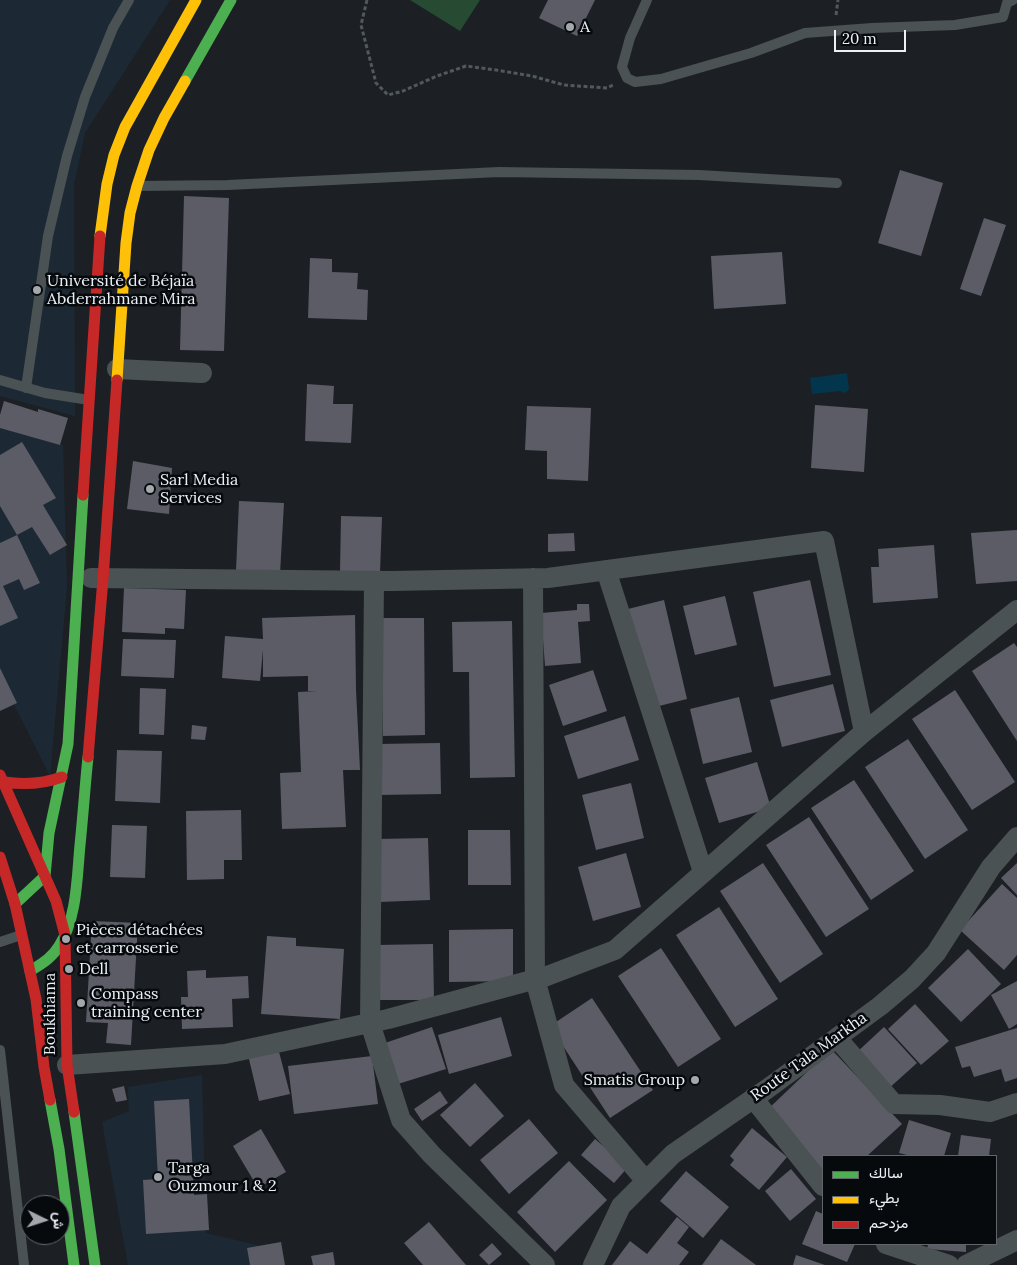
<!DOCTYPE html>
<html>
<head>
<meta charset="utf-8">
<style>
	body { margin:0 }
	#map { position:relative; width:1017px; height:1265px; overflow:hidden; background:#1c2024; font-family:Lora,Vazirmatn,serif }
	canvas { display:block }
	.legend { position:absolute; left:822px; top:1155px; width:175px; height:90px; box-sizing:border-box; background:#070a0d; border:1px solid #62666a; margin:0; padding:6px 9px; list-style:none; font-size:15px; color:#ebf1f6 }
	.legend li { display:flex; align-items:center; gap:10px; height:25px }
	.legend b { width:25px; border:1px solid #62666a }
	.north { position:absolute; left:20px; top:1195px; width:50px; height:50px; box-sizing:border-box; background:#070a0d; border:1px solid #62666a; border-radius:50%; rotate:94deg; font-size:14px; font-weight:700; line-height:20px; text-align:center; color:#ebf1f6 }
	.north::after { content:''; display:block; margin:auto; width:18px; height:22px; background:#a3a8ac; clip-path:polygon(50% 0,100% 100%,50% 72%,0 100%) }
	.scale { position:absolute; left:834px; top:30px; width:72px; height:22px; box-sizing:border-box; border:2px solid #ebf1f6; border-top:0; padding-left:6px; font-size:15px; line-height:18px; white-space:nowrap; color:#ebf1f6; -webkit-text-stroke:4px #070a0d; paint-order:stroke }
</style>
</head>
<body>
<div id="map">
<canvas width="1017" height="1265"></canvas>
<ul class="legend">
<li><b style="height:6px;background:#4caf50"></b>سالك</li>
<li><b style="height:6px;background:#ffc107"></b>بطيء</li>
<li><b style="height:6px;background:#c62828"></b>مزدحم</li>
</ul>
<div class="north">ش</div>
<div class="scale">20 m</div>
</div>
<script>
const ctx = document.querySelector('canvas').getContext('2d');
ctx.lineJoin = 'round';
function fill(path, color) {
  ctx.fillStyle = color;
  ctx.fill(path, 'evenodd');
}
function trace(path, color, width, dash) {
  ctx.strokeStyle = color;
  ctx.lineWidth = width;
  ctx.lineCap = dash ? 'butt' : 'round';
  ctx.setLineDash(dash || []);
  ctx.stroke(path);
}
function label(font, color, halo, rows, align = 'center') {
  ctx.font = font + ' Lora,serif';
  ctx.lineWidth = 5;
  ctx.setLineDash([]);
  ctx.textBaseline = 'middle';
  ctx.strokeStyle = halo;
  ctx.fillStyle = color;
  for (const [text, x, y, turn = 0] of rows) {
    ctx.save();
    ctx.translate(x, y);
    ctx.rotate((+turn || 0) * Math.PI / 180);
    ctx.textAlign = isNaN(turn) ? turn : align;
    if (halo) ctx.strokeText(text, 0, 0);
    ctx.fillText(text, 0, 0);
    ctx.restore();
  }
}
fill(new Path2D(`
	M0,0H170L85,133L74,184L75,416L0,396Z
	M0,419L63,445L67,587L50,776L0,677Z
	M202,1075L206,1233L274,1249L277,1265H128L102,1122L129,1111L128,1087Z`), '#1c2934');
fill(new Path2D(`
	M410,0H480L460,31Z`), '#274a32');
fill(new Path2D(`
	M847,373L849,389L845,393L840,391L812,394L810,378Z`), '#03354d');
fill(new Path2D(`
	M548,0H595L577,36L539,18Z
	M900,170L943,183L921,256L878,243Z
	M184,196L229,198L224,351L180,350Z
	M984,218L1006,225L981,296L960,289Z
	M782,252L786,304L714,309L711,256Z
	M310,258L332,259V272L358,273L357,289L368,290L367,320L308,318Z
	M307,384L334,386L333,404H353L351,443L305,441Z
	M4,401L38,412V409L68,418L60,445L0,428V415Z
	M815,405L868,409L864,472L811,468Z
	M527,406L591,408L588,481L547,479V451L525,450Z
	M22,442L56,498L43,505L67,545L50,555L32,527L17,535L40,583L24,590L19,579L3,586L18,618L0,626V543L17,535L0,506V455Z
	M133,461L172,468L169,514L127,509Z
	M239,501L284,503L280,574L236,571Z
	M341,516L382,517L380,573L340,572Z
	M1017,530V581L976,584L971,533Z
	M574,533L575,551L548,552V534Z
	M934,545L938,598L873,603L871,567H879L878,549Z
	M810,580L831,675L774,687L753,592Z
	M124,588L186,590L184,629L165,628V634L122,632Z
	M725,596L737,645L695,655L683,606Z
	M664,600L687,699L651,708L628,609Z
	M577,604H589L590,621L578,622L581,663L545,666L541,613L577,610Z
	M355,615L356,690L360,770H343L346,827L282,829L280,773L301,772L298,692L317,691H308V676L263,677V650L260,681L222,678L225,636L263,639L262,618Z
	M381,618H424L425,735L383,736Z
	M512,621L515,777L470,778L469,672H453L452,622Z
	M123,639L176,640L174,678L121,676Z
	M1014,643L1017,647V741L972,671Z
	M0,668L17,703L0,711Z
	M593,670L607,711L563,726L549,685Z
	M833,684L845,731L782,747L770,700Z
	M140,688L166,689L164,735L139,734Z
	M955,690L1015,782L972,810L912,719Z
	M739,697L752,752L703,764L690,709Z
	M625,716L639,760L578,779L564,736Z
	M192,725L207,727L205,740L191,739Z
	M908,739L968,830L925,859L865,767Z
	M440,743L441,794L378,795L377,744Z
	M117,750L162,751L160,803L115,801Z
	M757,762L771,808L719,823L705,778Z
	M854,780L914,871L871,900L811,808Z
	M631,783L644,838L596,850L582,795Z
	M241,810L242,860H224V879L187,880L186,811Z
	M809,817L869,909L826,937L766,845Z
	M112,825L147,826L145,878L110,877Z
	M468,830H510L511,885H468Z
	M428,838L430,900L379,902L377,839Z
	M626,853L641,907L593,921L578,867Z
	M763,863L823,954L780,983L720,891Z
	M1017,863V895L1001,878Z
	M1002,884L1017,898V955L1004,970L960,930Z
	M719,907L778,999L735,1027L676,935Z
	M92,921L138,923L131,1045L106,1043L108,1023L86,1022Z
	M513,929V981L449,982V930Z
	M267,936L296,938V946L344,949L340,1019L261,1014Z
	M433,944L434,1000H378L377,945Z
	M661,948L721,1039L678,1067L618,976Z
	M968,949L1001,984L961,1022L928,988Z
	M206,970V978L248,976L249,998L232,999L233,1027L182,1029L181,997H188L187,971Z
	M1017,981V1024L1009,1029L991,995Z
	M592,998L653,1090L610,1118L550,1026Z
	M915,1004L949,1041L921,1065L888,1029Z
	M501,1017L512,1056L449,1074L438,1035Z
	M432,1027L446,1069L398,1084L385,1043Z
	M884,1027L917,1063L887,1090L855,1054Z
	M1017,1028V1078L1005,1082L1001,1069L974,1077L970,1066L962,1068L955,1047Z
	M278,1048L290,1094L259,1101L248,1055Z
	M831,1049L902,1124L867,1156H823V1175L765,1112Z
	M372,1056L378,1104L294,1114L288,1066Z
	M475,1083L504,1116L470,1147L440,1115Z
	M124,1086L127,1100L116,1102L112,1089Z
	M440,1091L448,1103L422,1121L414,1109Z
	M189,1099L194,1195L207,1194L209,1230L146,1234L143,1180L158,1179L154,1101Z
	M529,1119L558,1153L509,1194L480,1160Z
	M909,1120L951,1133L944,1156H911L899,1153Z
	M752,1128L787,1157L759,1190L730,1165L734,1160L730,1156Z
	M261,1129L286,1172L258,1188L233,1146Z
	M961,1135L991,1139L989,1156H958Z
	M595,1139L628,1167L614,1183L581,1155Z
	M569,1161L607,1200L555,1252L517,1212Z
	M791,1169L816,1199L790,1221L765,1191Z
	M686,1171L729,1207L703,1238L660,1201Z
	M816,1211L823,1214V1244H855L847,1262L802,1244Z
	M677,1217L689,1227L677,1243L689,1252L679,1265H612L630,1241L647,1254Z
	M429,1222L466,1265H423L404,1243Z
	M721,1239L756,1265H702Z
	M281,1242L285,1265H250L247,1248Z
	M492,1243L502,1254L489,1265L479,1255Z
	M928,1244H966V1252L927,1249Z
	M333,1252L335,1265H313L311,1256Z
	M796,1255L825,1265H793Z`), '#5c5c67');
trace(new Path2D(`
	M367,0L361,25L376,83L388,95L403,91L437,76L466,66L496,70L532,76L564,85L607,88L613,85
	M836,15L838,0`), '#52595a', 3, [4, 2.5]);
trace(new Path2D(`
	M647,0L630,38L622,67L627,78L635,82L661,79L751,53L805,33L872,28L955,25L1003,17L1007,3L1013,0
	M138,186L228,185L499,172L699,175L837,183
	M0,380L45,393L89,400
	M26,388L48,236L67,156L85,97L113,28L129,0
	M0,942L21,935
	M0,1050L24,1265`), '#4a5253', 10);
trace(new Path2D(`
	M117,369L202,373
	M606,570L703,872
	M91,578L392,581L548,578L824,541L864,732
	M533,578L535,979L564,1085L646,1181
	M374,581L370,1023L401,1120L432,1155L545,1265
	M837,1038L894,1104L940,1105L990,1112L1017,1103
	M67,1065L225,1054L388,1019L547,976L615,950L864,732L1017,610
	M753,1098L823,1186
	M886,1244L949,1265
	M593,1265L621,1206L673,1154L767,1089L880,1006L912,979L936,953L991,867L1017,837
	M966,1265L1017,1240`), '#4a5253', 20);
trace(new Path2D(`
	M185,81L231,0
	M15,904L45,876L49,833L68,744L83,495
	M30,971C41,964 52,958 59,946C77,919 77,877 80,845C83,816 85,786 88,757
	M50,1100L59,1149L74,1265
	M74,1112L95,1265`), '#4caf50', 11);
trace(new Path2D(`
	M100,236L107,184L114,155L125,127L196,0
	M117,380L126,243L130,213L137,186L149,150L164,118L185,81`), '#ffc107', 11);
trace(new Path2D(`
	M83,495L100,236
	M88,757L103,579L117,380
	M0,775L56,901L65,935L67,1065L74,1112
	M4,782C24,785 43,784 62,777
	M0,857L15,904L36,999L44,1067L50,1100`), '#c62828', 11);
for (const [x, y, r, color] of [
	[570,27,5,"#a3a8ac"],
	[37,290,5,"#a3a8ac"],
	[150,489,5,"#a3a8ac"],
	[66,939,5,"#a3a8ac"],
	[69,969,5,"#a3a8ac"],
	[81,1003,5,"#a3a8ac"],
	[695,1080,5,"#a3a8ac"],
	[158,1177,5,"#a3a8ac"]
]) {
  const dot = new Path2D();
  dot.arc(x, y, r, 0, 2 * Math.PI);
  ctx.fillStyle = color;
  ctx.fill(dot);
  trace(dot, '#070a0d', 2);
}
label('16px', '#ebf1f6', '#070a0d', [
	["A",580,27],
	["Université de Béjaïa",47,281],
	["Abderrahmane Mira",47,299],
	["Sarl Media",160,480],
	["Services",160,498],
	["Pièces détachées",76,930],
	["et carrosserie",76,948],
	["Dell",79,969],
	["Compass",91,994],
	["training center",91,1012],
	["Smatis Group",685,1080,"right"],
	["Targa",168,1168],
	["Ouzmour 1 & 2",168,1186]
], 'left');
label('16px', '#ebf1f6', '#070a0d', [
	["Boukhiama",50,1014,-90],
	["Route Tala Markha",809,1057,-36]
]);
</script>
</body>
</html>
